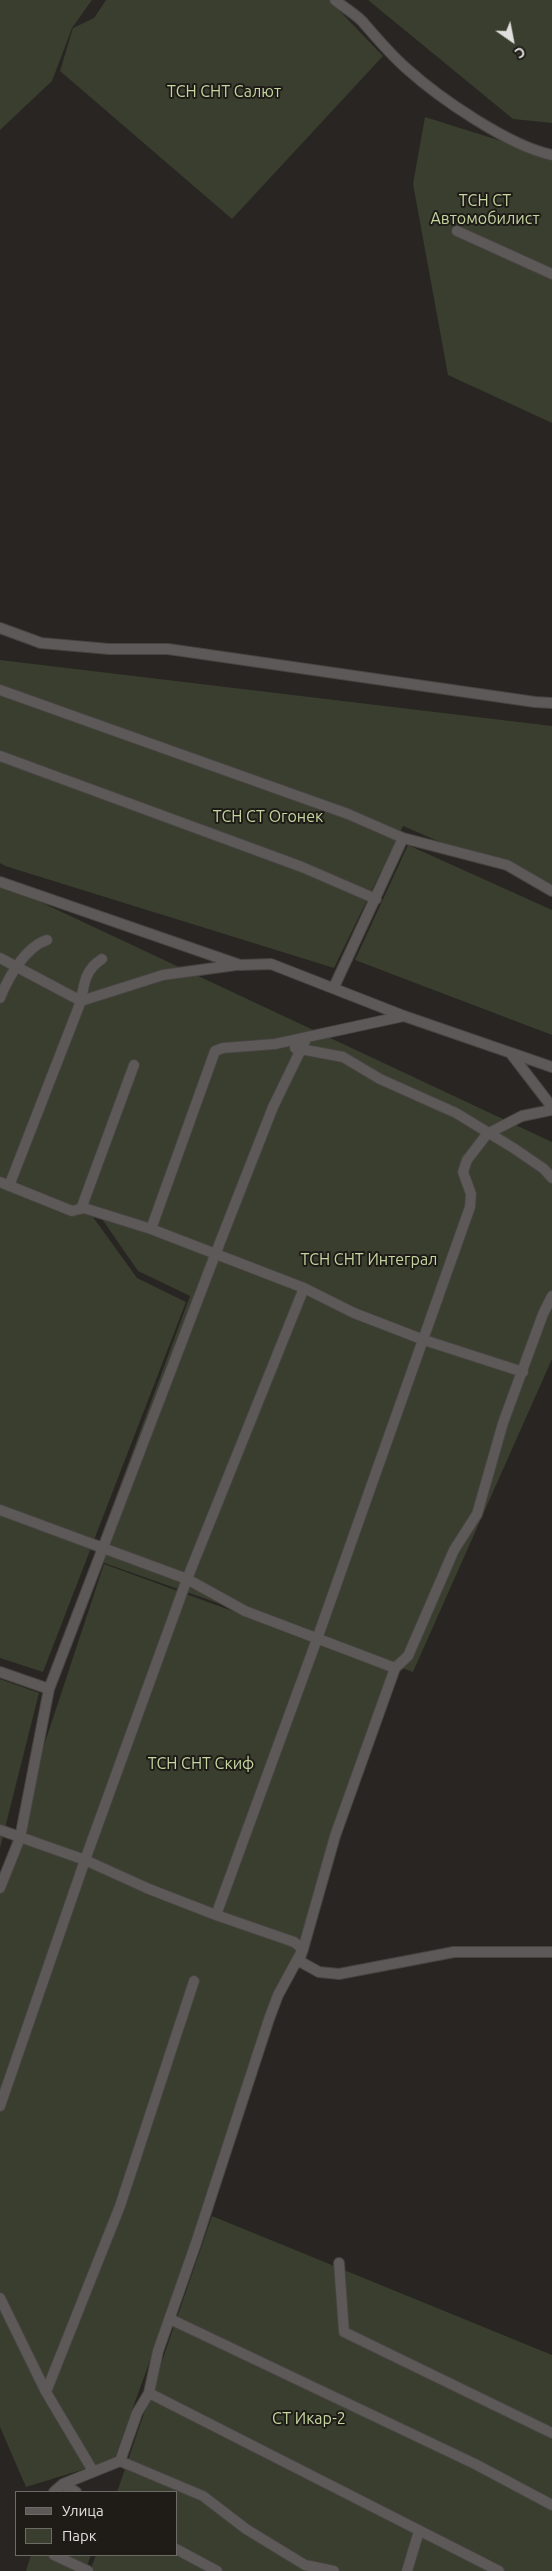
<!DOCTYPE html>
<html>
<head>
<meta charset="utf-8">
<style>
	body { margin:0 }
	#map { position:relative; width:552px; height:2571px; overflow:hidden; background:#282522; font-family:Ubuntu,sans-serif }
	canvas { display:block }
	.legend { position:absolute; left:15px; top:2491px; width:162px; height:65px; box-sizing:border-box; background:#1f1c18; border:1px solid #6d6a67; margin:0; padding:6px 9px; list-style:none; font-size:15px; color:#e1dfdd }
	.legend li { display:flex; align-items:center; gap:10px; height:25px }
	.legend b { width:25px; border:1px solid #6d6a67 }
	.north { position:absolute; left:487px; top:15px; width:50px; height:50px; -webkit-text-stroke:4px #1f1c18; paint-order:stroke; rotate:147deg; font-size:14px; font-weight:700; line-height:20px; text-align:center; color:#e1dfdd }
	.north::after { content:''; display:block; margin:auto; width:18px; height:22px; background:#e1dfdd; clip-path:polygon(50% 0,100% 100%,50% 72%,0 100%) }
</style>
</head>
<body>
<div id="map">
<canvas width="552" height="2571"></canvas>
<ul class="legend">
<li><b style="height:6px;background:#5c5958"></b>Улица</li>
<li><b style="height:14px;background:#393e2e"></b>Парк</li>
</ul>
<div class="north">С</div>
</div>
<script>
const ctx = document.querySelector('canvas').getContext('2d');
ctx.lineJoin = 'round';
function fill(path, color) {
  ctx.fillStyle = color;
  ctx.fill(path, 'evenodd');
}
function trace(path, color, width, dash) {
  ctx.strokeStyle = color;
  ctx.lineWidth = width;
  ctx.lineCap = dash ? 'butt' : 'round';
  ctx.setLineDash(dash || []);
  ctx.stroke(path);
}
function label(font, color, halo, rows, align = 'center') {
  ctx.font = font + ' Ubuntu,sans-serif';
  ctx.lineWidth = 4;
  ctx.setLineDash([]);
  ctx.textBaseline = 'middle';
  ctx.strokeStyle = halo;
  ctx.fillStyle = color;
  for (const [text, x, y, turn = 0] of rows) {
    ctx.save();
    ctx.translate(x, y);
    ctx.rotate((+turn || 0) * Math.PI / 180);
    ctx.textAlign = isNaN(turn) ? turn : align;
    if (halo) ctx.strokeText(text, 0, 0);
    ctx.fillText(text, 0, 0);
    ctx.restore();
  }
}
fill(new Path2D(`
	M0,0H92L72,28L52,81L0,130Z
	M106,0H329L383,56L232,219L60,71L73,28L94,18Z
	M368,0H552V123L513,119Z
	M425,117L552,157V423L448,375L413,184Z
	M0,660L552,726V890L403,826L334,968L5,866L0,863Z
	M408,845L552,910V1035L355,960Z
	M0,883L552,1142V1359L413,1672L93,1559L190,1296L138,1271L102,1219L0,1176Z
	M0,1178L93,1217L137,1278L186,1302L43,1672L0,1658Z
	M104,1564L399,1672L114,2460L26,2487L0,2427V1878Z
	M0,1679L39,1693L0,1848Z
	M212,2216L552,2355V2571H90L96,2555H176V2492H117Z
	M31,2555H91L85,2571H26Z`), '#393e2e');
const minor = new Path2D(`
	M335,0C343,7 354,13 362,21C376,37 389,53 406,68C439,98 509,146 552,155
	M457,231L552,274
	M0,628L41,643L109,649H168L535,702L552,703
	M0,690L348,814L403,838L507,865L552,891
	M0,756L302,867L376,899
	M0,882L240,965L271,964L404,1016L552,1067
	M0,958L81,1001L163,975L236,965
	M334,987L403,838
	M0,998C8,978 25,947 47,940
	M295,1048L343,1057L380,1079L456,1113L515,1149L544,1169L552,1178
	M512,1055L552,1107
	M0,1182L72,1211L84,1208L151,1229L304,1288L354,1313L424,1340L523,1372
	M9,1186L81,1001C84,982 86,969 102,959
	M81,1209L134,1065
	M151,1229L215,1051L223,1048L275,1044L404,1016
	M0,1510L187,1579L245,1611L395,1668
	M0,1672L49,1689
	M0,1830L85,1860L149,1889L216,1915L294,1942L303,1949L299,1961L319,1972L339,1974L454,1952H552
	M0,1888L20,1838L49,1689L215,1255L273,1107L307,1037
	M216,1915L317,1639L470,1207L471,1194L463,1172L467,1160L487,1134L522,1116L552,1110
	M0,2106L85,1860L187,1579L304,1288
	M339,2263L344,2332L552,2433
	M0,2298L46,2392
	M170,2319L475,2464L552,2505
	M149,2393L499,2571
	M120,2461L203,2496L246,2529L305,2565L334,2571
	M93,2471L46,2392L120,2206L194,1981
	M63,2484L76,2492
	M54,2492L63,2484L120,2461L137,2413L149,2393L158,2351L196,2243L269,2019L278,1995L303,1949L335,1836L395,1668L408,1656L454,1550L477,1514L503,1423L543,1314L552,1296
	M176,2549L217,2571
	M54,2555L88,2571
	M407,2571L419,2531`);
trace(minor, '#464340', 12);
trace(minor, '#5c5958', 10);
label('16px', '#c4d5a0', '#1f1c18', [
	["ТСН СНТ Салют",224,92],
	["ТСН СТ",485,201],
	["Автомобилист",485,219],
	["ТСН СТ Огонек",268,817],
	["ТСН СНТ Интеграл",369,1260],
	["ТСН СНТ Скиф",201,1764],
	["СТ Икар-2",309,2419]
]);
</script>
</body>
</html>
